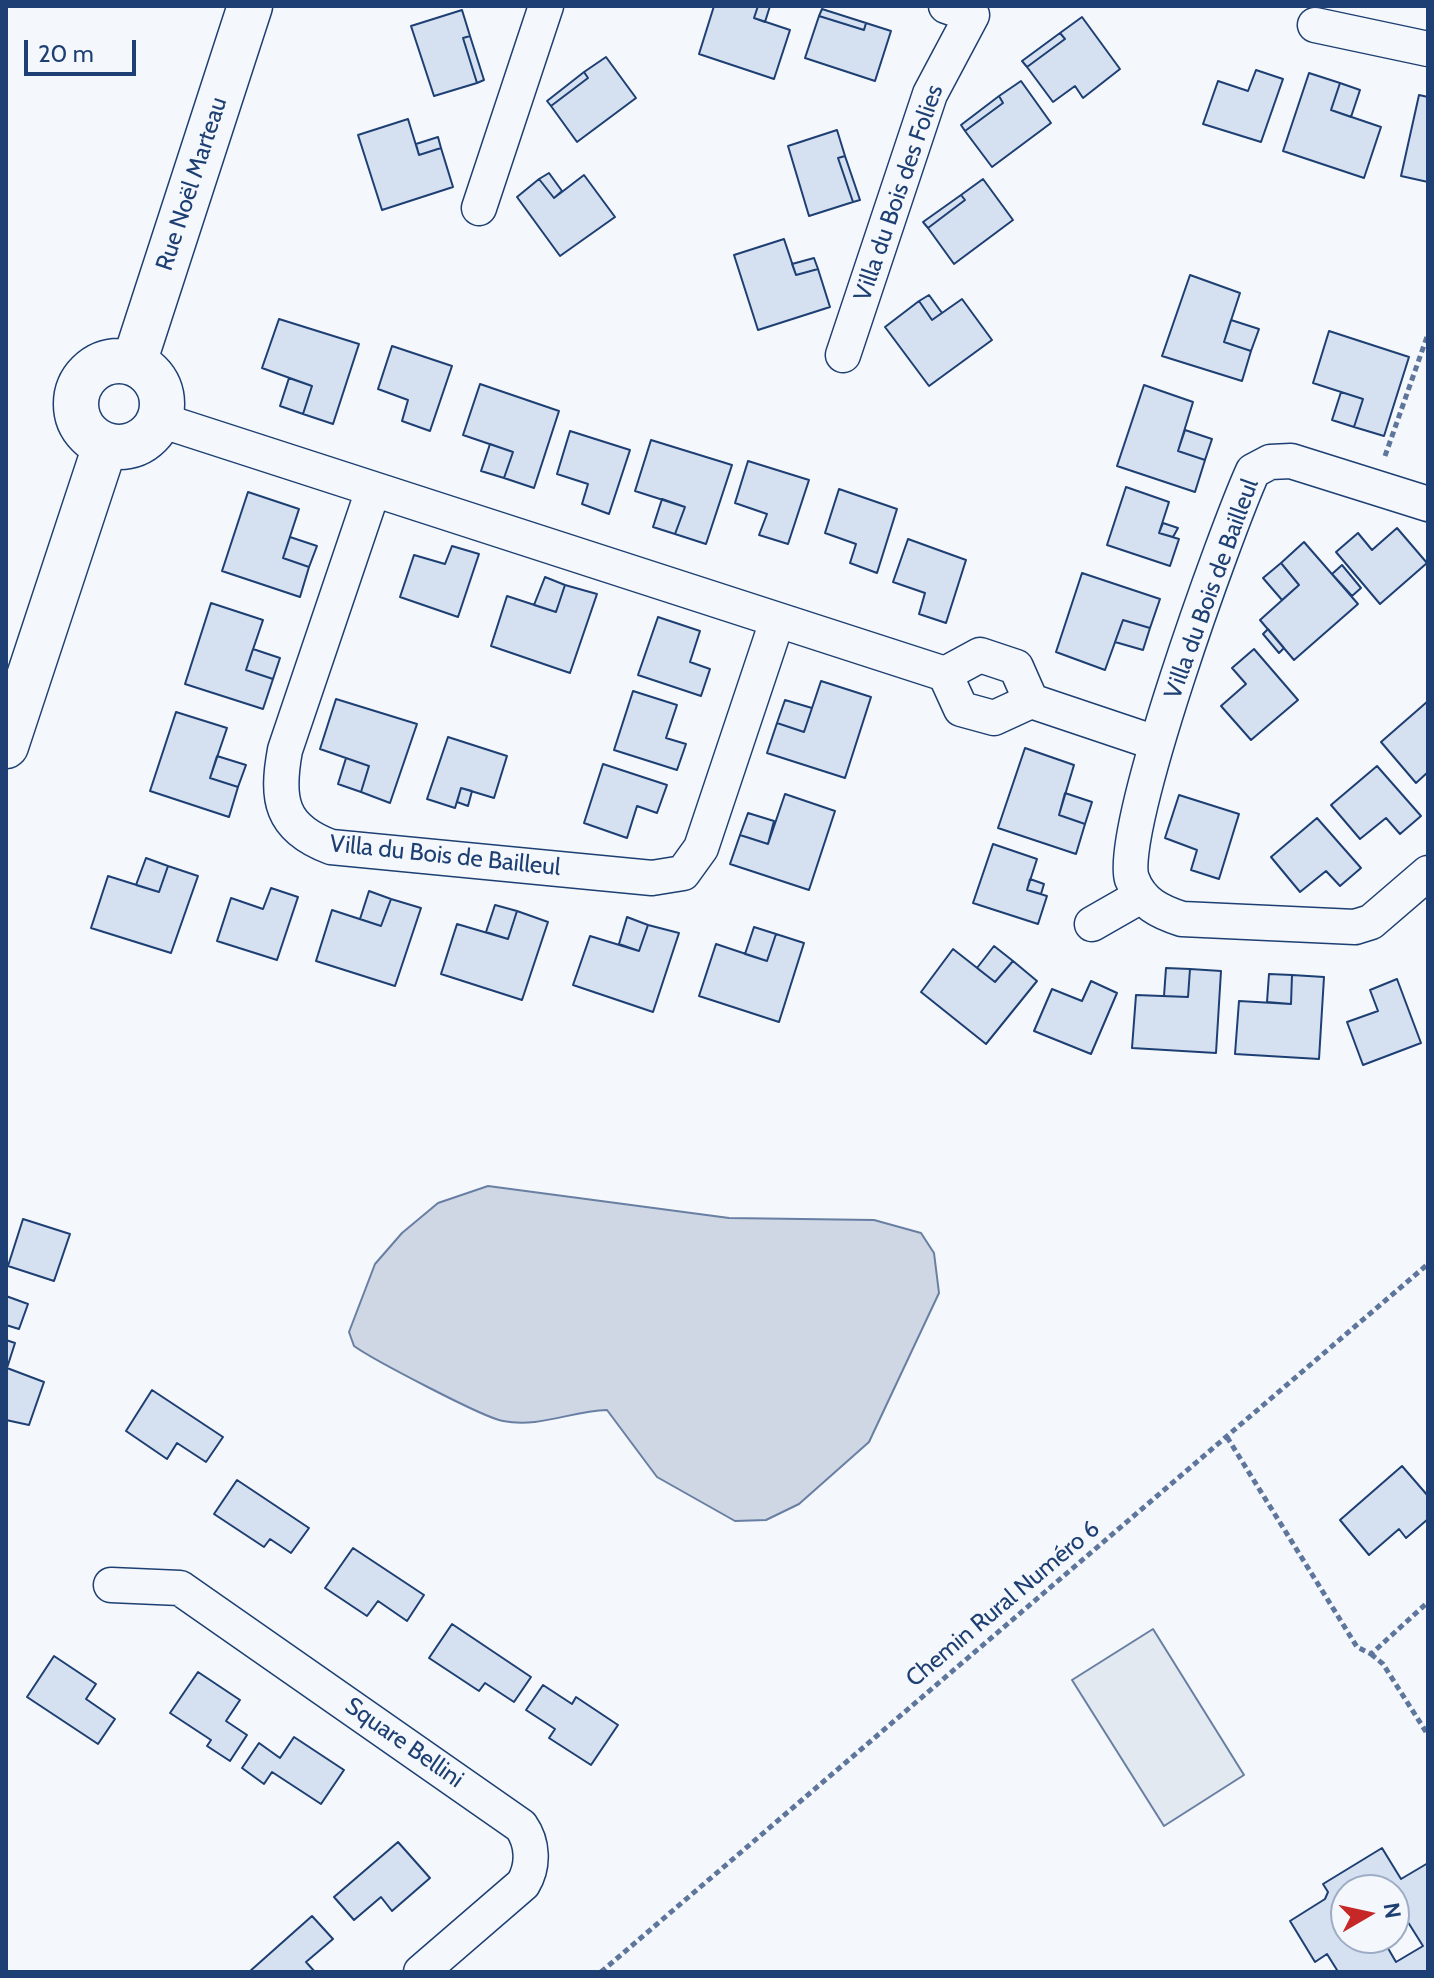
<!DOCTYPE html>
<html>
<head>
<meta charset="utf-8">
<style>
	body { margin:0 }
	#map { position:relative; width:1434px; height:1978px; overflow:hidden; background:#f4f7fb; font-family:Cabin,sans-serif }
	canvas { display:block }
	.frame { position:absolute; inset:0; border:8px solid #1d3f73; pointer-events:none }
	.north { position:absolute; left:1330px; top:1874px; width:80px; height:80px; box-sizing:border-box; background:#f4f7fb; border:2px solid #9eadc5; border-radius:50%; rotate:81deg; font-size:22px; font-weight:700; line-height:32px; text-align:center; color:#1d3f73 }
	.north::after { content:''; display:block; margin:auto; width:28px; height:36px; background:#c62828; clip-path:polygon(50% 0,100% 100%,50% 72%,0 100%) }
	.scale { position:absolute; left:24px; top:40px; width:112px; height:36px; box-sizing:border-box; border:4px solid #1d3f73; border-top:0; padding-left:10px; font-size:24px; line-height:28px; white-space:nowrap; color:#1d3f73; -webkit-text-stroke:6px #f4f7fb; paint-order:stroke }
</style>
</head>
<body>
<div id="map">
<canvas width="1434" height="1978"></canvas>
<div class="frame"></div>
<div class="north">N</div>
<div class="scale">20 m</div>
</div>
<script>
const ctx = document.querySelector('canvas').getContext('2d');
ctx.lineJoin = 'round';
function fill(path, color) {
  ctx.fillStyle = color;
  ctx.fill(path, 'evenodd');
}
function trace(path, color, width, dash) {
  ctx.strokeStyle = color;
  ctx.lineWidth = width;
  ctx.lineCap = dash ? 'butt' : 'round';
  ctx.setLineDash(dash || []);
  ctx.stroke(path);
}
function label(font, color, halo, rows, align = 'center') {
  ctx.font = font + ' Cabin,sans-serif';
  ctx.lineWidth = 6;
  ctx.setLineDash([]);
  ctx.textBaseline = 'middle';
  ctx.strokeStyle = halo;
  ctx.fillStyle = color;
  for (const [text, x, y, turn = 0] of rows) {
    ctx.save();
    ctx.translate(x, y);
    ctx.rotate((+turn || 0) * Math.PI / 180);
    ctx.textAlign = isNaN(turn) ? turn : align;
    if (halo) ctx.strokeText(text, 0, 0);
    ctx.fillText(text, 0, 0);
    ctx.restore();
  }
}
const green = new Path2D(`
	M1153,1629L1244,1775L1164,1826L1072,1680Z`);
fill(green, '#e3e9f0');
trace(green, '#687fa3', 2);
const water = new Path2D(`
	M488,1186L729,1218L874,1220L921,1233L934,1253L939,1293L869,1442L799,1504L766,1520L735,1521L657,1477L607,1410C571,1411 540,1428 503,1421C484,1418 372,1359 354,1346L349,1332L375,1264L402,1233L438,1203Z`);
fill(water, '#cfd7e4');
trace(water, '#687fa3', 2);
const building = new Path2D(`
	M714,6H758L754,18L790,30L774,79L699,54Z
	M758,6H770L765,22L754,18Z
	M822,9L866,23L864,30L819,16Z
	M462,10L470,36L463,38L477,83L434,96L411,26Z
	M819,16L864,30L866,23L891,31L875,81L805,58Z
	M1082,17L1120,69L1083,98L1075,86L1053,102L1027,67L1065,39L1060,33Z
	M1060,33L1065,39L1027,67L1022,61Z
	M470,36L484,80L477,83L463,38Z
	M606,57L636,98L577,142L551,106L588,78L584,72Z
	M1256,70L1283,79L1261,142L1203,124L1218,81L1248,91Z
	M584,72L588,78L551,106L547,101Z
	M1309,73L1340,83L1331,110L1381,127L1364,178L1283,151Z
	M1021,81L1051,123L992,167L965,131L1003,103L999,96Z
	M1340,83L1360,90L1351,117L1331,110Z
	M1419,95L1428,97V182L1401,176Z
	M999,96L1003,103L965,131L961,125Z
	M408,119L419,155L441,148L453,187L382,210L358,135Z
	M837,130L845,156L838,158L853,202L809,216L788,146Z
	M438,137L441,148L419,155L416,144Z
	M845,156L860,200L853,202L838,158Z
	M549,173L562,191L554,198L539,179Z
	M584,175L615,217L560,256L517,197L539,179L554,198Z
	M983,179L1013,220L954,264L928,228L965,200L961,195Z
	M961,195L965,200L928,228L923,222Z
	M784,239L796,275L818,269L830,307L758,330L734,255Z
	M814,258L818,269L796,275L792,264Z
	M1190,275L1240,293L1224,342L1251,351L1242,381L1162,356Z
	M929,295L942,313L932,320L919,301Z
	M962,299L992,340L929,386L885,327L919,301L932,320Z
	M279,319L359,344L333,424L303,414L312,386L262,368Z
	M1231,320L1259,329L1251,351L1224,342Z
	M1329,331L1409,357L1384,436L1354,427L1363,399L1313,383Z
	M392,346L452,366L430,431L402,421L408,400L378,389Z
	M289,378L312,386L303,414L280,406Z
	M480,384L559,411L534,488L504,478L513,452L463,435Z
	M1144,385L1193,402L1178,451L1205,460L1195,492L1117,466Z
	M1341,392L1363,399L1354,427L1332,420Z
	M1185,430L1212,439L1205,460L1178,451Z
	M570,431L630,450L609,514L582,504L588,484L557,474Z
	M651,440L732,465L706,544L675,534L685,507L635,491Z
	M490,444L513,452L504,478L481,471Z
	M748,461L809,480L788,544L759,535L767,514L735,503Z
	M1126,487L1169,502L1159,533L1179,539L1170,566L1107,545Z
	M839,489L897,509L877,573L850,563L856,544L825,533Z
	M248,492L299,509L283,558L309,567L300,597L222,571Z
	M662,499L685,507L675,534L653,527Z
	M1163,523L1178,528L1173,537L1159,533Z
	M1397,528L1427,563L1380,604L1336,552L1358,533L1372,550Z
	M290,537L317,546L309,567L283,558Z
	M908,539L966,560L946,623L919,614L925,593L893,582Z
	M1304,542L1358,604L1294,660L1260,620L1299,585L1281,563Z
	M452,546L479,554L458,617L400,597L414,555L445,564Z
	M1281,563L1299,585L1282,600L1263,578Z
	M1342,565L1361,588L1352,596L1332,574Z
	M1082,573L1160,599L1150,628L1123,620L1105,670L1056,652Z
	M545,577L565,585L556,612L534,605Z
	M565,585L597,594L570,673L491,646L507,596L556,612Z
	M211,603L263,620L246,670L273,679L263,709L185,684Z
	M658,617L700,631L690,662L710,669L701,696L638,675Z
	M1123,620L1150,628L1143,650L1115,642Z
	M1268,629L1284,648L1279,653L1263,634Z
	M253,649L280,658L273,679L246,670Z
	M1254,649L1298,700L1251,740L1221,706L1246,684L1232,668Z
	M821,681L871,697L845,778L767,753L777,723L804,732Z
	M633,691L677,705L666,738L686,744L677,770L614,750Z
	M336,699L417,724L390,803L361,792L369,766L320,749Z
	M785,700L812,708L804,732L777,723Z
	M1428,701V772L1416,783L1381,742Z
	M176,712L227,728L210,778L238,787L229,817L150,791Z
	M448,737L507,756L494,798L461,788L455,808L427,799Z
	M1025,748L1074,765L1059,815L1085,824L1076,854L998,828Z
	M217,756L246,765L238,787L210,778Z
	M346,758L369,766L361,792L338,784Z
	M603,764L667,785L657,813L637,806L627,838L584,823Z
	M1377,766L1421,816L1400,834L1386,818L1360,839L1331,805Z
	M461,788L472,791L468,806L457,802Z
	M1065,793L1092,802L1085,824L1059,815Z
	M785,794L835,811L809,890L730,864L740,835L768,844Z
	M1179,795L1239,814L1219,879L1191,870L1197,850L1165,838Z
	M748,813L774,821L768,844L740,835Z
	M1317,818L1361,868L1340,886L1326,871L1300,892L1271,857Z
	M993,844L1037,859L1027,890L1047,896L1038,924L973,903Z
	M146,858L168,866L159,892L136,885Z
	M168,866L198,876L171,953L91,928L108,876L159,892Z
	M1030,879L1044,884L1041,894L1027,890Z
	M271,888L298,897L277,960L217,941L231,898L263,909Z
	M369,891L391,899L381,926L360,919Z
	M391,899L421,908L395,986L316,961L332,910L381,926Z
	M495,905L517,911L508,939L486,932Z
	M517,911L548,922L522,1000L441,974L457,924L508,939Z
	M627,917L648,925L639,951L619,944Z
	M648,925L679,933L653,1012L573,985L590,936L639,951Z
	M754,927L776,934L767,961L745,954Z
	M776,934L804,943L779,1022L699,996L716,944L767,961Z
	M994,946L1013,961L995,982L977,968Z
	M953,949L995,982L1013,961L1037,981L986,1044L921,992Z
	M1166,968L1190,969L1188,997L1164,996Z
	M1190,969L1221,971L1216,1053L1132,1048L1136,995L1188,997Z
	M1269,974L1292,975L1291,1004L1267,1002Z
	M1292,975L1324,977L1319,1059L1235,1054L1239,1001L1291,1004Z
	M1397,979L1421,1043L1363,1065L1347,1022L1378,1011L1370,990Z
	M1091,981L1117,993L1091,1054L1034,1031L1052,989L1082,1001Z
	M23,1219L70,1234L54,1281L8,1266Z
	M6,1296L28,1304L19,1329L6,1325Z
	M6,1340L15,1343L7,1368L44,1382L29,1425L6,1420Z
	M152,1390L223,1437L206,1462L177,1443L167,1459L126,1431Z
	M1402,1466L1428,1496V1519L1406,1538L1399,1529L1369,1555L1340,1520Z
	M237,1480L309,1528L291,1553L270,1539L264,1547L214,1514Z
	M353,1548L424,1595L407,1621L378,1601L367,1616L325,1588Z
	M452,1624L531,1677L514,1702L485,1683L479,1691L429,1658Z
	M54,1656L96,1684L86,1699L115,1719L98,1744L27,1697Z
	M198,1672L240,1700L226,1721L247,1735L230,1761L207,1746L211,1740L170,1713Z
	M543,1685L572,1704L576,1697L618,1725L591,1765L549,1738L555,1729L526,1710Z
	M294,1737L344,1770L321,1804L272,1772L264,1784L242,1768L259,1743L280,1758Z
	M398,1842L430,1878L392,1911L381,1897L354,1920L334,1897Z
	M1382,1848L1401,1879L1428,1863V1972H1334L1337,1970L1327,1954L1315,1962L1290,1921L1325,1899L1328,1892L1323,1884ZM1346,1890H1394V1926L1406,1919L1423,1946L1396,1962L1382,1938H1346Z
	M312,1916L333,1939L306,1962L315,1972H249Z`);
fill(building, '#d5e0f0');
trace(building, '#1d3f73', 2);
const street = new Path2D(`
	M1315,25L1428,49
	M479,208L546,6
	M843,355L930,94L972,15L946,6
	M160,420L945,674
	M373,490L285,750C276,799 280,828 331,847L652,878L683,873L701,848L777,621
	M1428,504L1291,461L1270,462L1253,471C1227,528 1116,834 1132,879C1141,903 1160,912 1182,919L1355,927L1371,922L1428,873
	M1031,701L1016,667L980,655L945,674L961,709L994,718L1031,701L1156,743
	M1092,924L1141,896
	M111,1585L180,1588L521,1826C533,1843 534,1866 523,1884L421,1972`);
const secondary = new Path2D(`
	M76 404a43 43 0 1 1 86 0a43 43 0 1 1-86 0Z
	M134,363L250,6
	M6,746L105,446`);
trace(street, '#1d3f73', 37);
trace(secondary, '#1d3f73', 47);
trace(new Path2D(`
	M1385,456L1428,334
	M1227,1437L1357,1647L1371,1654L1428,1602
	M1371,1654L1383,1664L1428,1735
	M601,1972L1428,1264`), '#5e769c', 5, [6, 4]);
trace(street, '#f4f7fb', 34);
trace(secondary, '#f4f7fb', 44);
label('24px', '#1d3f73', '#f4f7fb', [
	["Rue Noël Marteau",192,184,-72],
	["Villa du Bois des Folies",899,193,-71],
	["Villa du Bois de Bailleul",1212,589,-70],
	["Villa du Bois de Bailleul",445,856,6],
	["Chemin Rural Numéro 6",1003,1604,-40],
	["Square Bellini",404,1743,35]
]);
</script>
</body>
</html>
